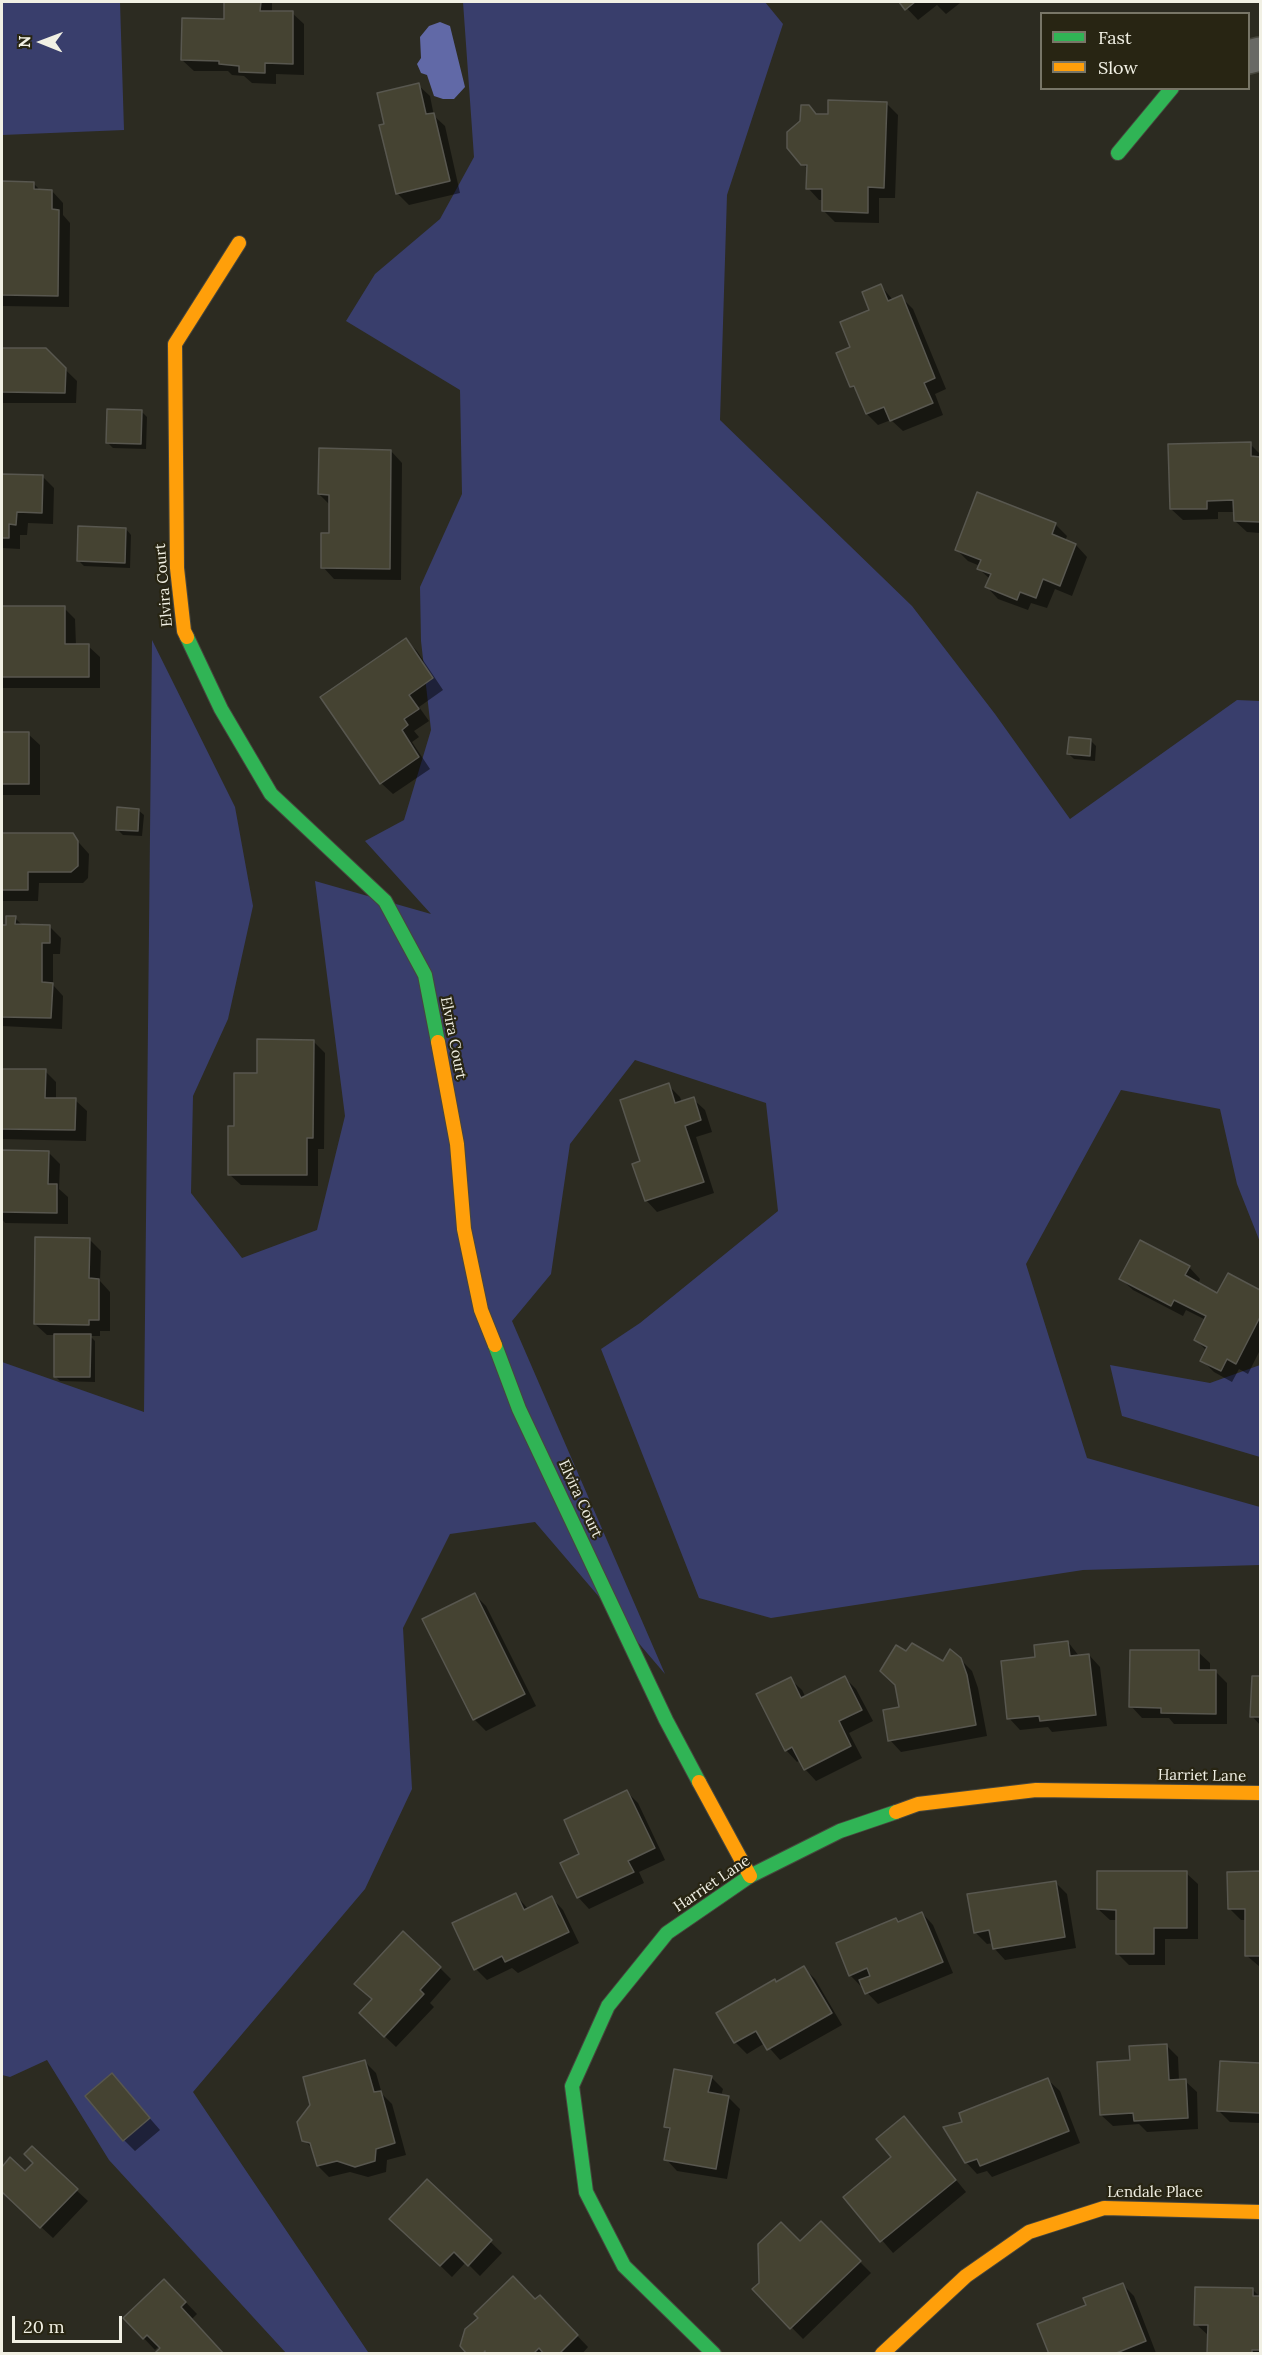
<!DOCTYPE html>
<html>
<head>
<meta charset="utf-8">
<style>
	body { margin:0 }
	#map { position:relative; width:1262px; height:2355px; overflow:hidden; background:#2c2b21; font-family:Lora,serif }
	canvas { display:block }
	.frame { position:absolute; inset:0; border:3px solid #f1f0e4; pointer-events:none }
	.legend { position:absolute; left:1040px; top:12px; width:210px; height:78px; box-sizing:border-box; background:#282513; border:2px solid #787667; margin:0; padding:8px 10px; list-style:none; font-size:18px; color:#f1f0e4 }
	.legend li { display:flex; align-items:center; gap:12px; height:30px }
	.legend b { width:30px; border:2px solid #787667 }
	.north { position:absolute; left:12px; top:12px; width:60px; height:60px; -webkit-text-stroke:4px #282513; paint-order:stroke; rotate:271deg; font-size:16px; font-weight:700; line-height:24px; text-align:center; color:#f1f0e4 }
	.north::after { content:''; display:block; margin:auto; width:21px; height:27px; background:#f1f0e4; clip-path:polygon(50% 0,100% 100%,50% 72%,0 100%) }
	.scale { position:absolute; left:12px; top:2316px; width:110px; height:27px; box-sizing:border-box; border:3px solid #f1f0e4; border-top:0; padding-left:8px; font-size:18px; line-height:21px; white-space:nowrap; color:#f1f0e4; -webkit-text-stroke:4px #282513; paint-order:stroke }
</style>
</head>
<body>
<div id="map">
<canvas width="1262" height="2355"></canvas>
<div class="frame"></div>
<ul class="legend">
<li><b style="height:8px;background:#30b455"></b>Fast</li>
<li><b style="height:8px;background:#ff9f0a"></b>Slow</li>
</ul>
<div class="north">N</div>
<div class="scale">20 m</div>
</div>
<script>
const ctx = document.querySelector('canvas').getContext('2d');
ctx.lineJoin = 'round';
function fill(path, color) {
  ctx.fillStyle = color;
  ctx.fill(path, 'evenodd');
}
function trace(path, color, width, dash) {
  ctx.strokeStyle = color;
  ctx.lineWidth = width;
  ctx.lineCap = dash ? 'butt' : 'round';
  ctx.setLineDash(dash || []);
  ctx.stroke(path);
}
function label(font, color, halo, rows, align = 'center') {
  ctx.font = font + ' Lora,serif';
  ctx.lineWidth = 4.5;
  ctx.setLineDash([]);
  ctx.textBaseline = 'middle';
  ctx.strokeStyle = halo;
  ctx.fillStyle = color;
  for (const [text, x, y, turn = 0] of rows) {
    ctx.save();
    ctx.translate(x, y);
    ctx.rotate((+turn || 0) * Math.PI / 180);
    ctx.textAlign = isNaN(turn) ? turn : align;
    if (halo) ctx.strokeText(text, 0, 0);
    ctx.fillText(text, 0, 0);
    ctx.restore();
  }
}
fill(new Path2D(`
	M2,2H120L124,130L2,135Z
	M463,2H765L783,24L727,195L720,420L912,606L995,714L1070,819L1237,700L1260,701V1242L1237,1184L1220,1109L1121,1090L1026,1264L1087,1458L1260,1507V1565L1083,1570L771,1618L699,1598L601,1349L640,1323L778,1211L766,1103L635,1060L570,1144L551,1274L512,1321L665,1674L535,1522L450,1534L403,1628L412,1789L365,1889L193,2092L368,2352L286,2353L109,2160L47,2060L10,2077L2,2075V1362L144,1412L152,640L235,807L253,906L228,1019L193,1096L191,1193L242,1258L317,1230L345,1116L315,881L431,914L365,841L404,820L431,730L421,641L420,587L462,494L460,390L346,321L375,274L440,219L474,157Z
	M1110,1365L1210,1383L1260,1365V1457L1122,1416Z`), '#393e6c');
fill(new Path2D(`
	M440,22L450,26L465,87L454,99H443L434,96L427,75L421,73L417,64L421,58L420,37L429,26Z`), '#6169a7');
fill(new Path2D(`
	M226,2H272V12L292,13L304,24V75L276,74V84L252,83L244,76L232,75L228,71H194L182,60L225,20Z
	M901,2H959L960,3L946,14L937,5L918,20Z
	M418,85L430,96L434,116L445,126L460,193L409,205L397,193L386,125Z
	M886,103L898,115L895,198H879V223L835,222L823,210L824,200H819L808,188L809,170L803,164L829,116Z
	M2,183H33L41,191H52L63,203V215L70,223L69,307L2,306Z
	M881,286L893,300L901,297L913,309L946,389L935,394L943,415L903,431L891,420L878,425L867,414L859,393L852,386V348Z
	M2,349L45,350L77,381L76,403H2Z
	M141,411L147,417L146,449L113,448L108,443Z
	M1250,444L1260,454V533L1247,532L1235,521V512H1218V519L1183,520L1171,509Z
	M391,451L402,463L401,580L334,579L323,567L330,534V505L319,494Z
	M2,476L43,477L54,488L53,524L28,523L27,535H20V549L2,548Z
	M1055,524L1067,536L1065,541L1076,545L1087,557L1072,596L1055,589L1047,608L1031,603L1028,610L998,599L987,587L990,579L979,569L980,566L968,561L956,549Z
	M126,529L131,535L130,568L84,566L78,560Z
	M2,608H64L75,619L76,646H88L100,657V688H2Z
	M406,640L417,651L443,690L419,707L429,721L414,731L419,737L412,742L430,769L393,794L381,783Z
	M2,734H28L40,745V795H2Z
	M1091,741L1096,746L1095,761L1074,759L1069,754Z
	M138,810L144,815L142,836L123,835L117,829Z
	M2,834L72,835L89,854L88,878L83,883H39L38,901H2Z
	M15,918L23,926H49L61,938L60,954H53V985L63,996L62,1029L2,1026V926H8Z
	M313,1041L325,1053L324,1149H318V1186L241,1185L229,1174L235,1128L258,1074Z
	M2,1070L45,1071L56,1082V1100H75L87,1111L86,1141L2,1139Z
	M668,1085L680,1097L682,1103L693,1099L705,1110L712,1132L696,1137L714,1193L657,1212L646,1200L642,1162Z
	M2,1152H48L60,1164L59,1189L68,1197V1224L5,1223L2,1219Z
	M89,1239L101,1251L100,1281L110,1292V1331H100V1336H90L95,1341V1382L60,1381L55,1376L56,1335H47L35,1324Z
	M1189,1267L1200,1279L1198,1284L1218,1295L1228,1275L1260,1291V1350L1248,1374L1239,1369L1232,1382L1214,1372L1202,1360L1207,1351L1196,1340L1206,1320L1186,1310L1183,1316L1133,1290L1121,1279Z
	M475,1595L486,1606L536,1706L486,1731L475,1720L424,1620Z
	M1068,1642L1079,1656L1089,1655L1100,1667L1107,1726L1052,1732L1048,1727L1020,1730L1009,1718L1037,1658Z
	M1198,1652L1210,1663V1671H1215L1227,1683V1724H1174L1169,1718H1142L1131,1706Z
	M907,1653L944,1663L960,1659L972,1671L978,1688L987,1736L901,1752L890,1740L901,1708Z
	M1253,1677H1260V1725L1252,1716Z
	M845,1678L856,1689L873,1721L849,1733L862,1758L816,1781L805,1769L800,1760L797,1762L786,1750L790,1679L802,1690L806,1698Z
	M627,1792L638,1803L665,1860L639,1872L644,1883L589,1909L578,1897Z
	M1186,1873L1198,1884V1939H1165V1965H1129L1118,1954V1920H1110L1098,1909Z
	M1229,1873H1260V1967L1246,1955V1920H1241L1229,1908Z
	M1056,1883L1067,1894L1076,1948L1005,1960L994,1948L993,1943L987,1944L975,1932Z
	M515,1894L528,1909L552,1898L563,1910L579,1943L518,1973L512,1968L487,1980L476,1969Z
	M922,1913L933,1925L953,1973L878,2004L850,1975L899,1923Z
	M440,1968L451,1979L430,2003L434,2007L396,2047L372,2024Z
	M804,1968L815,1979L842,2025L780,2060L765,2043L747,2054L735,2042L776,1983Z
	M1167,2046L1178,2057L1179,2081H1185L1197,2092L1198,2129L1147,2132L1139,2124L1113,2126L1101,2115L1132,2062Z
	M365,2062L376,2073L382,2094L392,2104L406,2155L387,2160L386,2172L368,2177L350,2172L329,2177L318,2166L314,2150L304,2140Z
	M1221,2063L1260,2064V2123L1230,2122L1219,2111Z
	M112,2075L160,2130L135,2151L124,2140Z
	M711,2077L723,2089L721,2096L728,2097L740,2109L727,2179L677,2171L666,2159L671,2132L665,2126Z
	M1048,2080L1060,2091L1080,2143L992,2177L987,2171L977,2174L966,2162L964,2123Z
	M915,2130L966,2192L893,2253L845,2197L894,2157Z
	M10,2159L25,2174L35,2163L76,2190L88,2201L53,2238L2,2191V2169Z
	M427,2181L502,2253L480,2276L466,2262L452,2277L392,2219Z
	M821,2223L871,2273L803,2339L754,2289Z
	M1123,2285L1134,2296L1156,2353L1050,2354L1088,2306Z
	M1252,2289L1260,2297V2354H1209V2336L1196,2324Z
	M176,2292L197,2314L162,2348L159,2346L155,2350L125,2318Z
	M540,2297L588,2347L582,2354H469Z`), '#0007');
const building = new Path2D(`
	M224,2H261L260,11H293V64L265,63V73L239,72V66L219,64V61L181,60L182,18L224,19Z
	M899,2H915L905,10Z
	M419,83L426,114L434,113L450,181L396,194L379,125L384,124L377,93Z
	M828,100L887,102L884,188L868,187V213L822,211V189H806L807,165H801L787,148V132L800,121L801,105H809L816,114H828Z
	M2,181L34,182V189L52,190V209L59,210L58,296L2,295Z
	M881,284L888,301L902,295L935,378L924,383L933,403L890,421L884,407L866,414L854,386L850,387L836,353L850,347L840,322L869,310L862,292Z
	M2,348H46L66,368L65,393L2,392Z
	M107,409L142,410L141,444L106,443Z
	M1251,442V456L1260,457V522L1234,521L1233,500L1207,501V509H1170L1168,444Z
	M319,448L391,450L390,569L321,568V533H329V495L318,494Z
	M2,474L43,475L42,513L17,512L16,525L9,524V538H2Z
	M977,492L1056,523L1052,534L1076,544L1060,586L1043,579L1036,598L1020,592L1017,600L985,587L991,574L977,569L981,560L955,550Z
	M78,526L126,528L125,563L77,561Z
	M2,606H65V644H89V677H2Z
	M406,638L433,678L409,695L419,709L404,719L408,725L402,730L419,757L380,784L320,697Z
	M2,732H29V784H2Z
	M1069,737L1091,739L1090,756L1067,754Z
	M117,807L139,809L138,831L116,830Z
	M2,833H73L78,841V866L71,872H28V890H2Z
	M6,916H16L15,924L50,925V943H42V982L53,983L51,1018L2,1017V925H6Z
	M257,1039L314,1040L313,1138H307V1175H228V1126H234V1073H257Z
	M2,1069H46L45,1098H76L75,1130L2,1129Z
	M669,1083L675,1103L694,1097L701,1120L685,1126L704,1182L645,1201L632,1164L640,1161L620,1100Z
	M2,1150L49,1151L48,1184H57V1213L2,1212Z
	M35,1237L90,1238L89,1278L99,1279V1320H89V1325L34,1324Z
	M1140,1240L1190,1266L1185,1275L1217,1293L1228,1273L1260,1290V1317L1236,1364L1227,1359L1221,1371L1200,1361L1207,1347L1194,1340L1206,1316L1174,1300L1171,1306L1119,1279Z
	M54,1334H91L90,1377H54Z
	M475,1593L525,1694L473,1720L422,1619Z
	M1068,1641L1070,1656L1089,1654L1096,1715L1040,1721L1039,1716L1007,1719L1001,1661L1035,1657L1034,1645Z
	M912,1643L943,1661L950,1649L961,1658L967,1675L976,1725L888,1741L883,1710L899,1707L895,1685L880,1671L896,1645L906,1651Z
	M1130,1650H1199V1670H1216V1714L1161,1713V1708L1129,1707Z
	M845,1676L862,1710L839,1721L851,1746L804,1770L792,1747L785,1751L756,1694L791,1677L801,1698Z
	M1252,1676H1260V1717H1250Z
	M627,1790L655,1848L628,1861L634,1872L577,1898L560,1863L579,1854L564,1820Z
	M1097,1871H1187V1928H1154V1954H1116V1910L1097,1909Z
	M1260,1871V1956H1245V1909H1228L1227,1872Z
	M1056,1881L1065,1937L993,1949L989,1930L974,1933L967,1894Z
	M516,1893L524,1910L552,1896L569,1932L505,1962L502,1956L474,1970L452,1923Z
	M922,1912L943,1962L865,1994L859,1980L870,1976L867,1968L849,1976L836,1943L896,1918L898,1922Z
	M403,1931L441,1967L420,1990L424,1994L384,2037L359,2013L372,1999L354,1984Z
	M804,1966L832,2013L767,2050L756,2031L734,2043L716,2013L775,1979L776,1982Z
	M1167,2044L1169,2080L1186,2079L1188,2118L1134,2121L1133,2113L1100,2115L1097,2062L1130,2060L1129,2046Z
	M1260,2046V2113L1217,2111L1220,2061L1260,2063Z
	M365,2060L374,2092L381,2091L395,2143L376,2149L375,2161L355,2167L337,2161L317,2166L310,2143L302,2141L297,2122L310,2105L303,2077Z
	M674,2069L712,2076L708,2092L729,2096L716,2169L664,2160L670,2128L664,2127Z
	M112,2073L150,2118L123,2141L85,2096Z
	M1048,2078L1069,2131L980,2166L977,2159L965,2163L943,2127L962,2122L959,2113Z
	M904,2116L956,2180L880,2242L843,2197L891,2157L876,2139Z
	M32,2146L78,2189L40,2228L2,2192V2167L10,2157L25,2171L33,2163L24,2154Z
	M427,2179L492,2240L468,2266L454,2252L440,2266L389,2219Z
	M821,2221L861,2261L790,2329L752,2289L759,2283L758,2244L781,2222L800,2241Z
	M513,2276L535,2299L540,2295L578,2335L559,2354H544L539,2348L533,2354H485V2351L483,2354H467L460,2346L465,2329L478,2318L474,2314Z
	M164,2279L186,2302L181,2307L224,2354H154L160,2348L147,2335L143,2339L123,2318Z
	M1123,2283L1146,2341L1114,2354H1049L1037,2324L1086,2305L1083,2298Z
	M1195,2287L1253,2288V2296H1260V2350H1252V2354H1207L1208,2325H1194Z`);
fill(building, '#454332');
trace(building, '#58574f', 1.5);
const street = new Path2D(`
	M1248,57L1260,54`);
const fast = new Path2D(`
	M1118,153L1172,88
	M187,637L221,709L271,794L385,901L425,975L438,1042
	M495,1345L519,1409L666,1720L699,1782
	M714,2354L624,2266L586,2192L572,2086L608,2006L667,1933L750,1876L840,1831L896,1812`);
const slow = new Path2D(`
	M187,637L184,631L177,568L175,344L239,243
	M438,1042L457,1144L464,1229L481,1310L495,1345
	M699,1782L750,1876
	M896,1812L918,1804L1036,1790L1260,1793
	M882,2354L966,2276L1029,2232L1104,2208L1260,2212`);
trace(street, '#47463d', 36);
trace(fast, '#47463d', 16);
trace(slow, '#47463d', 16);
trace(street, '#696965', 33);
trace(fast, '#30b455', 14);
trace(slow, '#ff9f0a', 14);
label('15px', '#f1f0e4', '#282513', [
	["Elvira Court",164,585,-95],
	["Elvira Court",453,1038,79],
	["Elvira Court",580,1499,65],
	["Harriet Lane",1202,1776,1],
	["Harriet Lane",712,1884,-34],
	["Lendale Place",1155,2193]
]);
</script>
</body>
</html>
